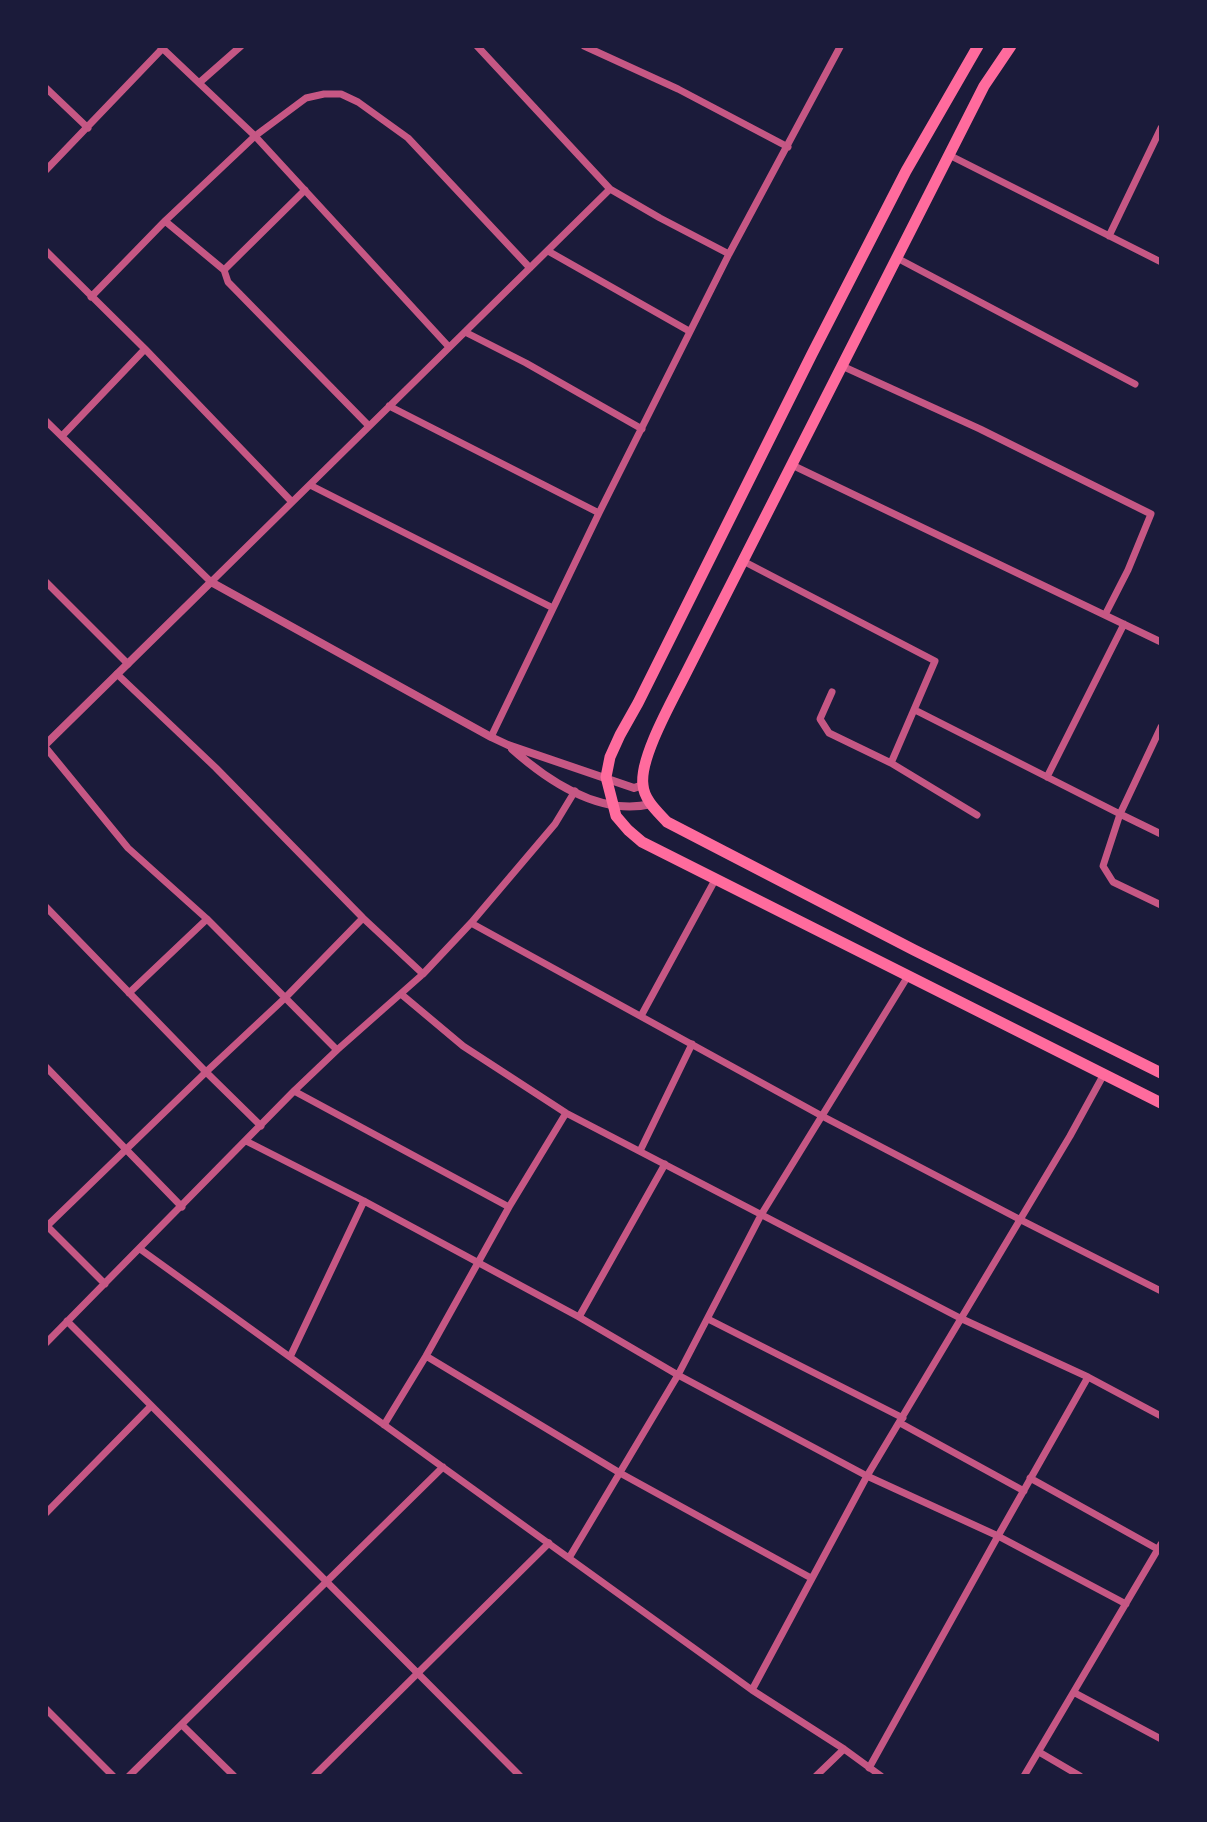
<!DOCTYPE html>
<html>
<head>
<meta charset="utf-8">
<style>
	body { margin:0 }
	#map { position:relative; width:1207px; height:1822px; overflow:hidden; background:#1b1b3a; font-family:"DejaVu Sans",sans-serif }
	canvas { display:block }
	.frame { position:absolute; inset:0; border:48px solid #1b1b3a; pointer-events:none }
</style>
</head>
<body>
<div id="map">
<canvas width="1207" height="1822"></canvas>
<div class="frame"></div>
</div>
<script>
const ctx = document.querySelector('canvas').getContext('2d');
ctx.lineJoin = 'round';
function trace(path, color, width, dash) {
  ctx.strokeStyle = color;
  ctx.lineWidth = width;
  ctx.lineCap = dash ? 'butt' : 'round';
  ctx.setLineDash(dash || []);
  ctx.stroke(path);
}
trace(new Path2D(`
	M160,46L255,136L449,347
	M477,46L610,189L660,218L729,254L840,47
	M584,46L678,89L788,147
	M199,83L241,46
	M46,88L88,128
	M949,155L1161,262
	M46,170L162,49
	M165,221L224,270L228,282L369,426
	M1109,236L1161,128
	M46,251L145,349L292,502
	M548,251L689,331
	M897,258L1135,384
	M224,270L305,190
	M91,297L165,221L255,136L306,98L324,94H341L358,102L408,138L530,268
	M465,332L526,363L642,429
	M842,366L980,429L1151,514L1128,570L1105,615
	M389,406L599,513
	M46,421L211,582L610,189
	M62,436L145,349
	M792,465L1161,642
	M310,485L553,608
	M743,561L935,661L891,763L977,815
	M46,582L128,664
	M117,674L216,768L363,918L423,974
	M832,692L820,719L829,733L891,763
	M915,710L1120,814L1161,727
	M491,737L599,513L729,254
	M46,748L128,848L207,919L337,1050
	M1047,777L1124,624
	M1161,834L1120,814L1103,866L1113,882L1161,905
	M46,907L206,1072L261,1126
	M471,923L822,1116L1019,1219L1161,1291
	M129,993L207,919
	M401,994L463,1046L566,1113L960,1318L1088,1377L1161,1416
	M641,1016L715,880
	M46,1067L182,1207
	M294,1091L509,1207
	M246,1141L364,1201L579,1317L678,1375L867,1476L998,1536L1126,1604
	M640,1151L692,1044
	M46,1225L105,1284
	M46,1227L206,1072L285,998L363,918
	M140,1249L752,1690L844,1749L881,1776
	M579,1317L665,1164
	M708,1319L903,1418
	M67,1321L520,1776
	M46,1343L294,1091L337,1050L423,974L471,923L555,824L575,791
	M426,1356L620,1473L811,1578
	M290,1357L364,1201
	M900,1423L1024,1491
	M384,1425L426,1356L509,1207L566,1113
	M1030,1478L1161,1551
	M46,1513L151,1406
	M569,1558L678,1375L761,1215L908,976
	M752,1690L867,1476L1070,1136L1104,1074
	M1075,1693L1161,1739
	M46,1709L113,1776
	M182,1725L234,1776
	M1039,1752L1080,1776
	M869,1768L998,1536L1088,1377
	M129,1776L443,1467
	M314,1776L549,1543
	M816,1776L844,1749
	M1024,1776L1161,1544`), '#c65784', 7);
trace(new Path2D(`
	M46,744L211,582L491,737L508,745L634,788L643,785
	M512,749C548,781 600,816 651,804`), '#c65784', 8);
trace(new Path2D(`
	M978,46L906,171L812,354L638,703L620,735L610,757L606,777L616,816L628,830L642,842L1161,1103
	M1011,46L984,86L684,677C672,701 639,759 643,785C644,800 658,812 667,822L914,950L1161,1073`), '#ff6b9d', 11);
</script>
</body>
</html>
